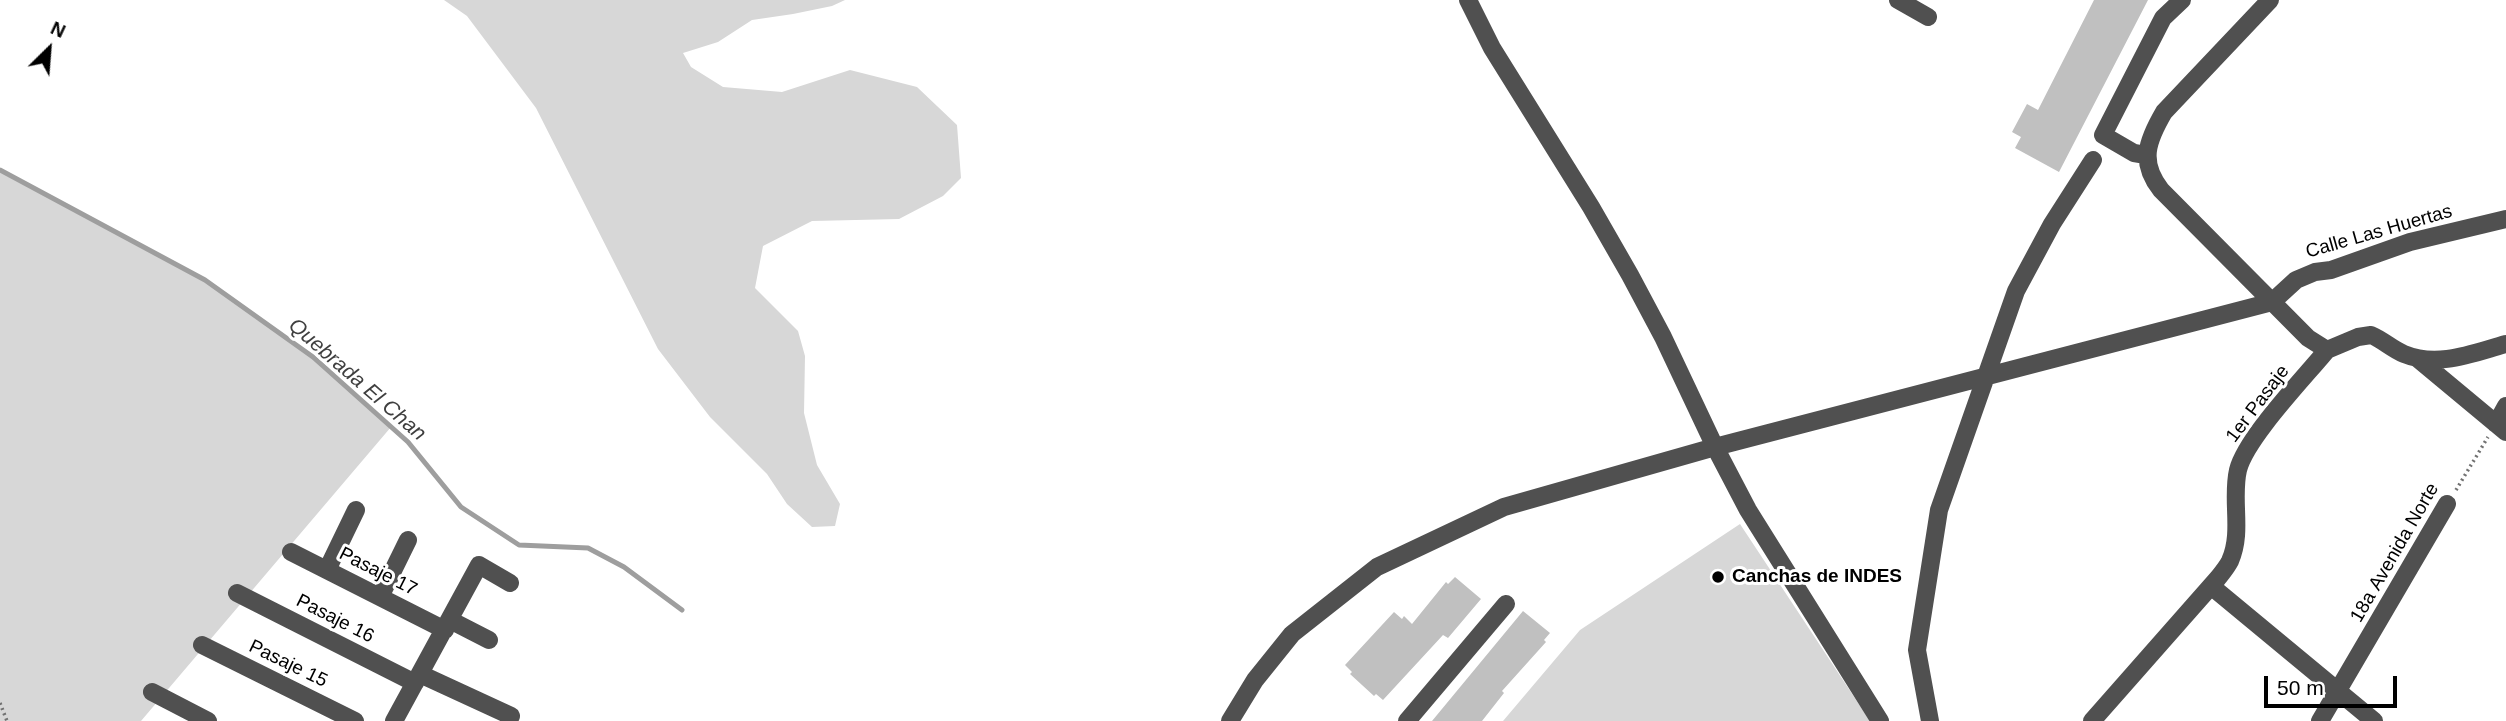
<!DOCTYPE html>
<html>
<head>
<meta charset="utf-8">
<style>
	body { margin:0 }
	#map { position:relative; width:2506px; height:721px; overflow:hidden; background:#fff; font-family:Arial,sans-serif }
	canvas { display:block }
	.north { position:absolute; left:14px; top:14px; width:70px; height:70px; -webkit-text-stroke:5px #fff; paint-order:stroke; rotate:25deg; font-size:19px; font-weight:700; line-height:28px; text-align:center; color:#000 }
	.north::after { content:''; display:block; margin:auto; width:24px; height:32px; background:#000; clip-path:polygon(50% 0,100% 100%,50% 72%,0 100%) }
	.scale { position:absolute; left:2264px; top:676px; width:133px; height:32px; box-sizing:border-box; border:4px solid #000; border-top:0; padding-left:9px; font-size:21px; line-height:24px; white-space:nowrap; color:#000; -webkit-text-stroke:5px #fff; paint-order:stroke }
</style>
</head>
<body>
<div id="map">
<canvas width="2506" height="721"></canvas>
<div class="north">N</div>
<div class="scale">50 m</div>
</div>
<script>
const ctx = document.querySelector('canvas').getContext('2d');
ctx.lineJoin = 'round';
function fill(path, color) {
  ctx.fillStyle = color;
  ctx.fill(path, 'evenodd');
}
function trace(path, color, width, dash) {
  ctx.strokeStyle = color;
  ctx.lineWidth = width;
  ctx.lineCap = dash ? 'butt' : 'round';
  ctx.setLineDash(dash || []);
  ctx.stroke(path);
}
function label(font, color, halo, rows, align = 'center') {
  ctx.font = font + ' Arial,sans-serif';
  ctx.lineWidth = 6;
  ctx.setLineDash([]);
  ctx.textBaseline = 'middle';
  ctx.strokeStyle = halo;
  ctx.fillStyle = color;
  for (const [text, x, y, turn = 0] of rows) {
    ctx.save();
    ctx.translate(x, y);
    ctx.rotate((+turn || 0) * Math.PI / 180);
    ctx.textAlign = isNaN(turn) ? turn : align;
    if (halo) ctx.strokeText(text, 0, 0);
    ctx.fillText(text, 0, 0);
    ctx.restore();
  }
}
fill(new Path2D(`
	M444,0H845L832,6L793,14L752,20L718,42L683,53L691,67L723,87L782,92L850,70L917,87L957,125L961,178L943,196L899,219L812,221L763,246L755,288L798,331L805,356L804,413L817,465L840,504L835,526L812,527L787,504L767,474L710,417L658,349L536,108L467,16Z
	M0,170L205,280L313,357L391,427L141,721H0Z
	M1740,524L1870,721H1503L1580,630Z`), '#d7d7d7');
trace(new Path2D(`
	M0,170L205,280L313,357L408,442L461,507L519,545L588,548L624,567L682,610`), '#9e9e9e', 5);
fill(new Path2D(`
	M2094,0H2148L2059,172L2015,148L2021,137L2012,132L2027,104L2038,110Z
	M1455,577L1481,599L1448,638L1443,635L1383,700L1376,694L1374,696L1350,674L1352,672L1345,665L1394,612L1402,619L1404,616L1412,624L1446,582L1448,584Z
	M1523,611L1550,633L1544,640L1546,642L1502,691L1504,693L1482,721H1432Z`), '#c0c0c0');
trace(new Path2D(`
	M2456,490L2488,437
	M0,703L7,721`), '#727272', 3.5, [2, 3.5]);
trace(new Path2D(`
	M1468,0L1492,48L1591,207L1630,275L1663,337L1715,447L1748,510L1880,721
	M1898,0L1928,17
	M2146,155L2134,153L2103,135L2163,18L2182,0
	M2327,350L2358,337L2371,335C2383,340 2392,349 2404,354C2438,368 2473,353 2506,344
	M2417,358L2506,432
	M2496,424L2506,406
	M291,552L445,630
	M327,570L356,510
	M2211,586L2374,721
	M237,593L415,683
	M380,597L408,540
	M450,620L489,640
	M202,645L355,721
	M420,674L511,716
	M152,692L208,721
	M394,721L479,565L510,583
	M1230,721L1255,680L1292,634L1377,567L1504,507L1715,447L2272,302L2296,280L2315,272L2331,270L2410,242L2506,219
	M1407,721L1506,604
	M1930,721L1917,650L1939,510L2016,291L2052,224L2093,160
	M2092,721L2218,578C2222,573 2227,567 2230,561C2243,532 2231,500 2238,470C2246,438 2304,378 2327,350L2308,338L2161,190C2139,162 2147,141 2164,112L2270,0
	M2320,721L2447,504`), '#505050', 18);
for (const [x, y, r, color] of [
	[1718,577,7,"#000"]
]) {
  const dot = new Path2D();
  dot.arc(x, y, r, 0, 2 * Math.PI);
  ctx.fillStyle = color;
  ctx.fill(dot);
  trace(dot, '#fff', 2.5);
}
label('19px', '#000', '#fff', [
	["Calle Las Huertas",2379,232,-16],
	["1er Pasaje",2258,404,-53],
	["18a Avenida Norte",2395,553,-60],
	["Pasaje 17",378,572,27],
	["Pasaje 16",335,619,27],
	["Pasaje 15",288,664,26]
]);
label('bold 19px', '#000', '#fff', [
	["Canchas de INDES",1732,577]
], 'left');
label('italic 21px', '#3f3f3f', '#fff', [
	["Quebrada El Chan",357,380,41]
]);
</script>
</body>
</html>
